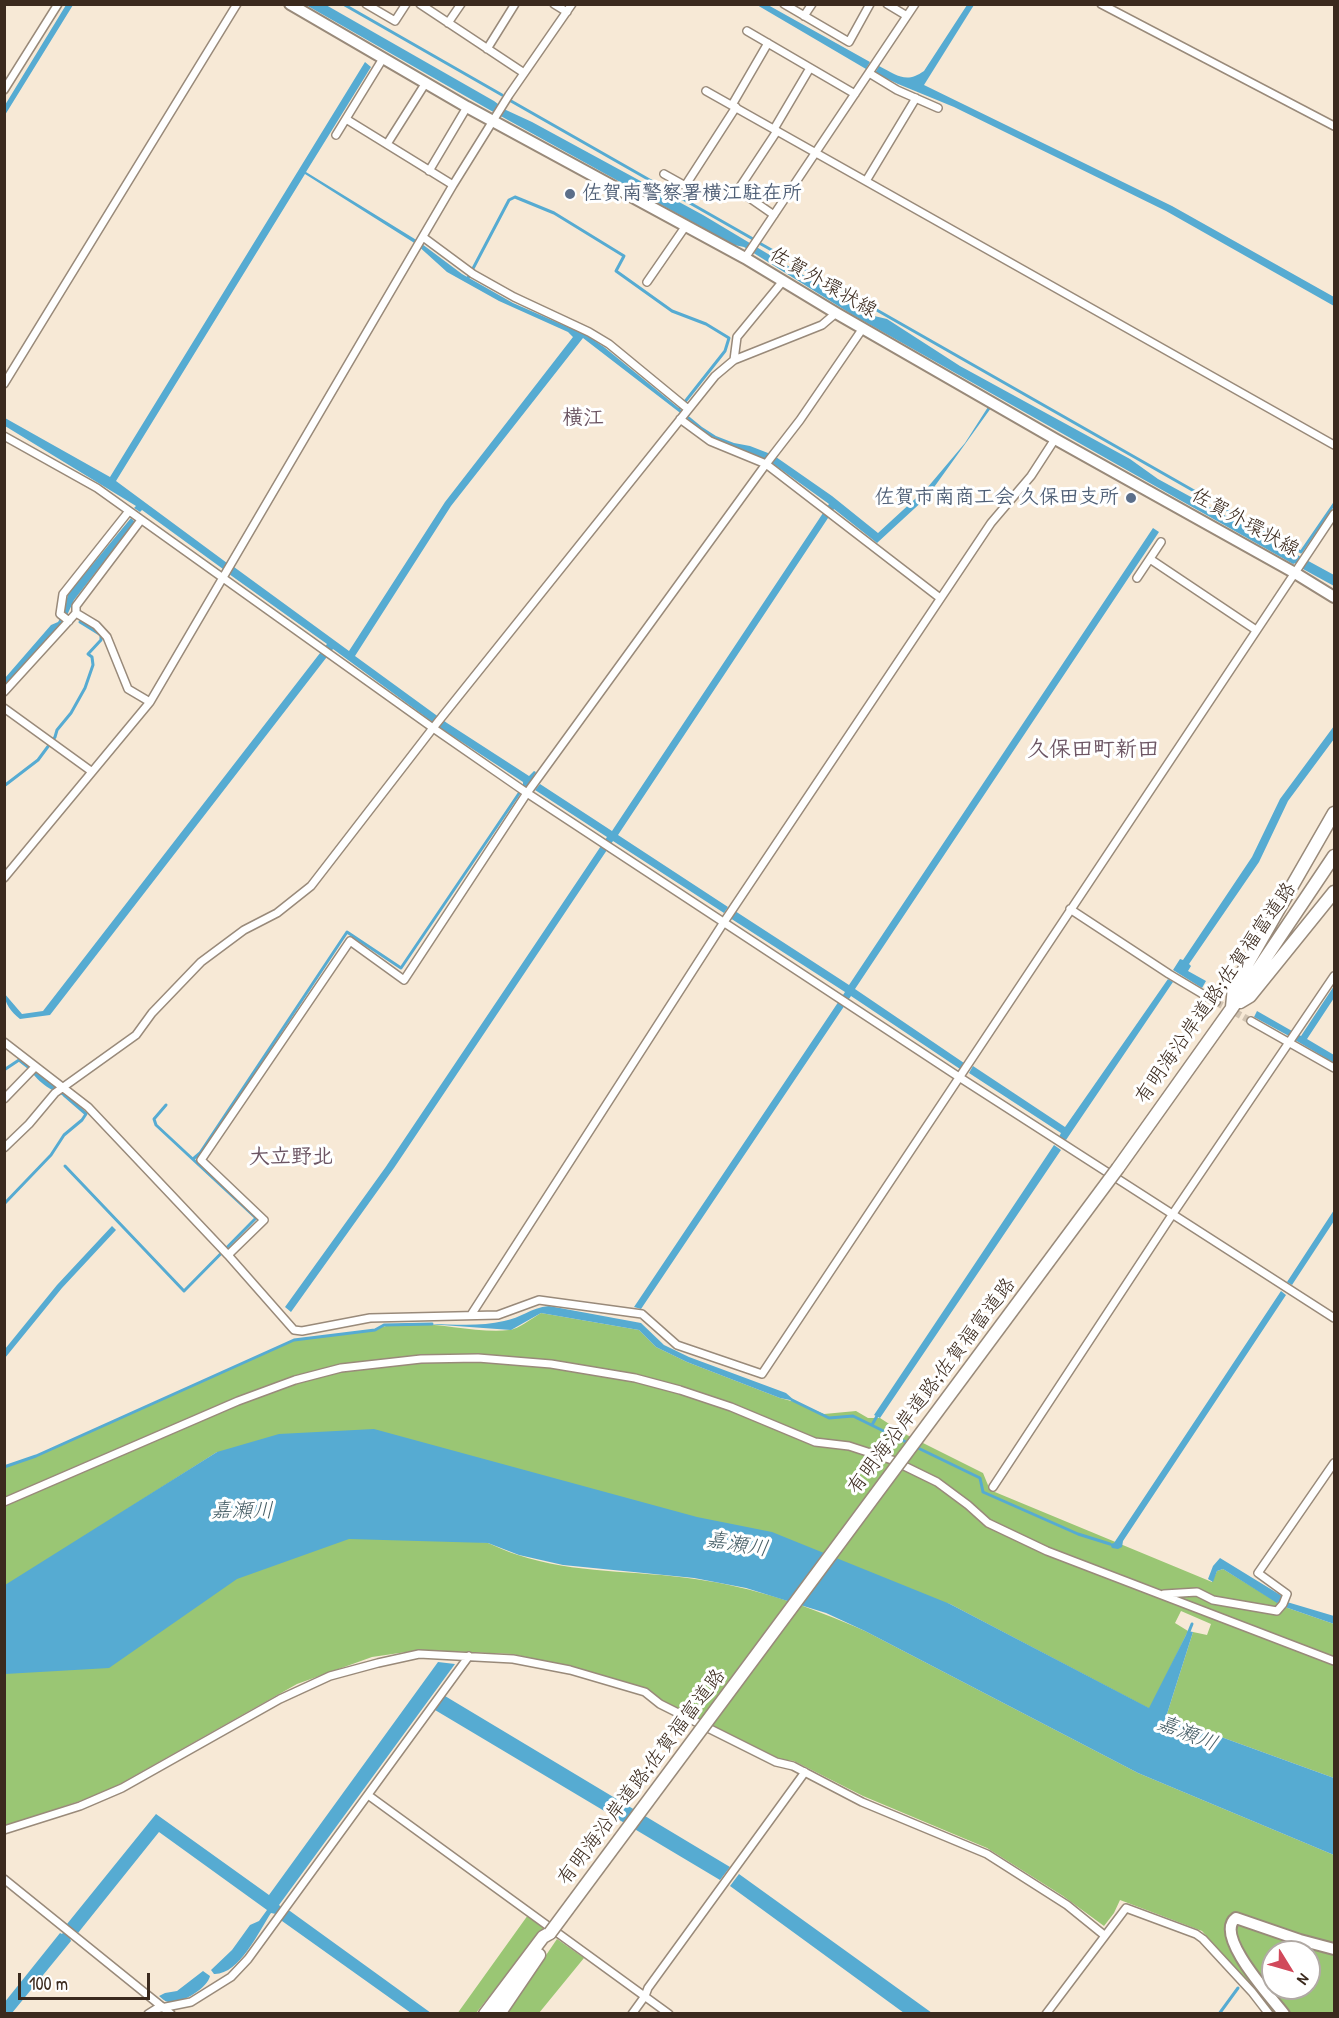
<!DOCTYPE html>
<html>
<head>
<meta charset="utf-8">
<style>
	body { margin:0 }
	#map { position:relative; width:1339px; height:2018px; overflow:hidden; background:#f7e9d6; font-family:"Patrick Hand",sans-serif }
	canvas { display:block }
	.frame { position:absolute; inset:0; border:6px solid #3b2a1e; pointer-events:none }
	.north { position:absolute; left:1261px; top:1940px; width:60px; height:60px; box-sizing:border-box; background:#fff; border:2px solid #b1aaa5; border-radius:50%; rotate:127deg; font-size:16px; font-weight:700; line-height:24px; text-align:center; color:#3b2a1e }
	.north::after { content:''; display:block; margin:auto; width:21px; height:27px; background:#d1495b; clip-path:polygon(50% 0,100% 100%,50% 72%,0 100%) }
	.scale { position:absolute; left:18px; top:1973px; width:132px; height:27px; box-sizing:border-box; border:3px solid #3b2a1e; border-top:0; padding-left:8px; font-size:18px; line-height:21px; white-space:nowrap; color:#3b2a1e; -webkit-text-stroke:4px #fff; paint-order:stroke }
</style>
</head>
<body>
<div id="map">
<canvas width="1339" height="2018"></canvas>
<div class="frame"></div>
<div class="north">N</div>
<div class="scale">100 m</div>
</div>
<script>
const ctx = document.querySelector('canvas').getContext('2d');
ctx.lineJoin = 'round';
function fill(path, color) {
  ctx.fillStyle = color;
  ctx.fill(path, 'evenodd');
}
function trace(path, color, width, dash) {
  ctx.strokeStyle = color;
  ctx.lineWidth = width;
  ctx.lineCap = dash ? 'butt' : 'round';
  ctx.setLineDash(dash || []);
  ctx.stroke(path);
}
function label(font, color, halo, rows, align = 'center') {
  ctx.font = font + ' "Patrick Hand","Klee One",sans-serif';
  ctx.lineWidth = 6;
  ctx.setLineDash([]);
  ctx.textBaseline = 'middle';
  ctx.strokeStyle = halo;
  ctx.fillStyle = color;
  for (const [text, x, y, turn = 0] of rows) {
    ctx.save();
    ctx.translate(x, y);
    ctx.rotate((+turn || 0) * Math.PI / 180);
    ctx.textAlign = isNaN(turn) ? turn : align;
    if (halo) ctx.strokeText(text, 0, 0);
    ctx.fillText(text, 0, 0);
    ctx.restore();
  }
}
fill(new Path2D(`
	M541,1313L639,1330L656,1347L687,1362L780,1398L795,1402L824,1414L856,1411L868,1418H880L903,1433L983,1473L990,1490L1212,1582L1217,1571L1223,1569L1285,1607L1334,1624V1778L1166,1717L1193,1632L1207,1635L1211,1624L1181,1611L1175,1623L1188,1631L1150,1709L950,1604L217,1452L74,1543L5,1596V1467L36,1456L294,1340L375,1330C409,1313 471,1335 509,1330C519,1329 532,1318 541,1313Z
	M215,1512L488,1543C498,1547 508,1552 518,1555C574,1574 636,1570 695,1579C754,1587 811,1607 865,1631L1138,1773L1334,1855V2013H1288C1268,1988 1248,1963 1234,1933L1235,1929L1225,1924C1226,1955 1260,1989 1279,2013H1272L1253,1988L1202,1931L1120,1900L1114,1913L1104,1926L1063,1896L987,1848L863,1796L794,1761L778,1759L664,1702L645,1690L574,1667L512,1654L420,1650L372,1657L297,1684L104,1793L5,1826V1643ZM1273,1952H1309V1988H1273Z
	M528,1915L545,1927L476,2013L457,2014Z
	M557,1939L584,1958L539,2013L506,2014Z`), '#9ac674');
fill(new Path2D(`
	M66,5H73L5,115V105Z
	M306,5H326L494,101L506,110L532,122L703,215L870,315L887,319L960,366L1130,459L1158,479L1334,575V586L1303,569L1296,563L1293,564L851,314L744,247L734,245L488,109Z
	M757,5H768L870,62L866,69Z
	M967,5H974L924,85L1172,206L1334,297V306L1166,211L954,107L898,84L875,73L879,66C897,75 906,84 924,71Z
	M365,62L371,67L306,172L418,241L462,274L513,303L586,335L604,347L702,427L716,436L734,443L750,446L768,453V456L774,459L776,457L832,496L878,533L927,488L965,443L988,407L991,408L927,497L877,543L834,509L618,835L728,907L724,913L613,841L394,1168L291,1312L285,1307L385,1168L607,837L535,790L540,784L612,831L829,504L772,463V460L766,458L763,459L714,439L583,338L451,506L355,656L447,723L529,776L534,771L536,772L528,786L525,787L523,785V782L442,729L333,649L50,1015L20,1019C11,1012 5,1004 4,993L22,1014L43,1011L327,644L229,574L234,567L349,651L445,502L573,337L568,332L499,301L447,272L416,244L305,174L116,481L227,563L223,569L142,510L140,512L134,508L136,506L5,426V418L110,477Z
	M131,518L135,522L74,600L64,622L5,686V678L51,625L58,622L64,612L68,594Z
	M1153,528L1159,532L855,989L964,1063L960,1069L851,996L641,1309L634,1307L845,992L730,918L735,911L849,985Z
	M1334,726V739L1288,801L1259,862L1189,964L1191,966L1188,971L1206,981L1202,988L1173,970L1180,959L1183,960L1252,857L1280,799Z
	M1168,979L1173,982L1066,1140L1059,1137L1061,1133L969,1073L973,1066L1065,1127Z
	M1334,986V998L1307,1039L1334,1055V1063L1295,1040L1299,1035L1301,1036Z
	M1257,1011L1292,1031L1289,1036L1254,1017Z
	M27,1066L63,1092L66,1097C47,1088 39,1083 27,1066Z
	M1054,1145L1061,1150L880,1418L874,1415Z
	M1334,1210V1221L1292,1285L1287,1282Z
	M112,1226L116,1230L62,1288L5,1358V1349L57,1285Z
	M1281,1291L1286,1295L1123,1541L1122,1547L1118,1549L1112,1548L1110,1544L1114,1543Z
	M549,1306L641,1323L664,1345L689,1357L786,1393L795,1401L780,1398L687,1362L656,1347L639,1330L541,1313L511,1330L428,1324C453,1324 480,1327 504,1321C521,1318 530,1308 549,1306Z
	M374,1429L697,1517L772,1532L950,1604L1149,1708L1188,1631L1193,1632L1166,1717L1334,1778V1855L1138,1773L865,1631L826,1613L746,1588L694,1578L563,1565L519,1555L488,1543L349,1539L237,1579L109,1668L5,1674V1585L217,1452L279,1434Z
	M1220,1558L1282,1596L1281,1599L1287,1602L1334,1616V1624L1285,1607L1286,1604L1280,1601L1277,1603L1223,1569L1217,1571L1213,1582L1208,1579L1213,1566Z
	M438,1662L455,1664L279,1905L281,1907L276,1914L271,1913C259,1931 239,1975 214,1974L211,1970L232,1950L250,1925L259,1921L267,1910L159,1832L78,1933L76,1932L70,1938L71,1941L12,2013H5L4,2003L60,1933L62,1934L69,1926L67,1924L156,1814L269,1895Z
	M445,1696L730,1867L720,1880L435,1710Z
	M739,1874L932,2013H904L730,1886Z
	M287,1911H290L431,2013H411L282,1921V1918Z
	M203,1971L210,1976C208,1988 180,2005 168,2002C164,2001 162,1998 159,1996L165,1993L177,1991Z`), '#56abd2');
trace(new Path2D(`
	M343,4L502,95
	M511,101L753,239
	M761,244L1301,552L1334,504
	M468,278L509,200L515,197L554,213L624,256L616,271L672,311L706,324L729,338L725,351L680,408
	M4,786L38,760L55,737L57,730L71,713L85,688L93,665L92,657L88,654L101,640V635L80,622
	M4,1070L19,1060L28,1067
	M193,1159L200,1153L347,932L401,968L522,789
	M65,1166L184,1291L256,1218L156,1125L154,1119L166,1105
	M4,1204L51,1155L64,1135L82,1120L86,1114L64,1095
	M792,1400L829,1418L853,1416L910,1444
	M872,1425L877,1416
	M916,1447L980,1478L983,1492L1078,1534L1110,1544
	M4,1467L36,1456L294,1340L375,1330L384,1325L432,1324
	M1188,1634L1192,1624
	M1219,2014L1238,1988`), '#56abd2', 3);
trace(new Path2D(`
	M1216,1002L1251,1021`), '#d1c3b1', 7, [7, 3.5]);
const street = new Path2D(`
	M366,4L395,21L406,4
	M420,4L524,73
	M554,4L567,12
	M784,4L849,42L870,4
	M887,4L907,16
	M1101,4L1334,126
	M804,16L812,4
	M448,23L461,4
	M747,31L855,94
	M487,49L515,4
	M869,73L897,90L938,108
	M4,90L58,4
	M706,91L1334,445
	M732,105L768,43
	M346,119L453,185
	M774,129L810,68
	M336,135L382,60
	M387,144L425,84
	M429,171L467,107
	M664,174L700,194
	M866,181L916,98
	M685,186L736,107
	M774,215L738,190L777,131
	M423,237L473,274L514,297L589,332L609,344L688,409
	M745,258L915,4
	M647,282L685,227
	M734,360L737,337L783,281
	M4,384L237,4
	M680,419L710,441L766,464L940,598
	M4,436L97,488L433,728L527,793L959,1077L1334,1318
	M1150,559L1256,630
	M1137,578L1161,542
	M76,613L96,625L107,637L128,689L150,702
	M69,621L60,614L63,594L129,511
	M4,692L76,613V606L141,520
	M4,708L91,771
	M4,878L150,702L453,185L509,95L572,4
	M1070,909L1169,974L1216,1002
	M1251,1021L1334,1068
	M4,1042L88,1107L228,1255L294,1330L302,1331L370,1318L498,1315L539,1300L642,1314L677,1345L762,1374L1334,514
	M4,1099L35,1067
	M4,1148L29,1124L55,1093L136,1035L152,1013L201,962L244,930L277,913L311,886L433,728L715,376L734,360L822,325L836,313
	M228,1255L264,1220L201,1160L350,941L404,980L527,793L766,464L800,420L863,328
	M471,1315L724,922L991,523L1031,476L1055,439
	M993,1487L1172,1215L1334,976
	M4,1502L238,1401L295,1380L341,1368L421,1359L478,1358L551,1364L635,1378L680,1390L731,1407L815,1442L849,1446L892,1460L937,1482L968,1505L988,1523L1047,1551L1334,1661
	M1164,1594L1197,1592L1213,1600L1277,1611L1283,1604L1287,1594L1258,1573L1334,1463
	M368,1795L669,2014
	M4,1830L80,1806L122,1788L280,1699L330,1676L378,1663L419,1654L513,1659L570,1670L645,1692L660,1704L776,1762L793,1766L862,1802L987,1854L1067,1905L1104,1935
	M4,1879L171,2014
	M148,2014L156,2009L191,2002L231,1977L248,1959L469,1656
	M632,2014L645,1996L648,1988L805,1772
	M1046,2014L1126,1908L1196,1934L1203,1939L1252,1992L1269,2014`);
const secondary = new Path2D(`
	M1284,2014C1272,1998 1213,1935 1236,1918L1300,1940L1334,1949`);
const primary = new Path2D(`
	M290,4L467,107L745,258L836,313L1055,439L1295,573L1334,597`);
const highway = new Path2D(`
	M1240,1002L1250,996L1334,892
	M1232,1007L1234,987L1334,813
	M1118,1168L1232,1008L1334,856
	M485,2014L543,1937L550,1933
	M499,2014L539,1955`);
trace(street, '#998a7a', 10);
trace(secondary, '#998a7a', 14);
trace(primary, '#998a7a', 14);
trace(highway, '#998a7a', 15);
trace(street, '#fff', 7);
trace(secondary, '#fff', 10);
trace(primary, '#fff', 10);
trace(highway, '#fff', 12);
const highwayBridge = new Path2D(`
	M550,1933L1118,1168`);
trace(highwayBridge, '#998a7a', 15, []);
trace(highwayBridge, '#fff', 12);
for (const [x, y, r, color] of [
	[570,194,6,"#5c6f8a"],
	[1131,498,6,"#5c6f8a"]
]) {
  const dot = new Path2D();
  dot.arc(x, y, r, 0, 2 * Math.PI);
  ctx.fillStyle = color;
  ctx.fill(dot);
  trace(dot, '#fff', 2);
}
label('bold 20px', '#4e5e75', '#fff', [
	["佐賀南警察署横江駐在所",582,194],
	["佐賀市南商工会 久保田支所",1119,498,"right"]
], 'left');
label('20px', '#3b2a1e', '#fff', [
	["佐賀外環状線",823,283,30],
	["佐賀外環状線",1245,523,29],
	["有明海沿岸道路;佐賀福富道路",1216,993,-55],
	["有明海沿岸道路;佐賀福富道路",932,1386,-53],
	["有明海沿岸道路;佐賀福富道路",642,1777,-53]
]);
label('bold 21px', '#6c5563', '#fff', [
	["横江",583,418],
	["大立野北",291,1157]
]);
label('italic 21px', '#465e66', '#fff', [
	["嘉瀬川",242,1511],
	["嘉瀬川",737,1545,9],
	["嘉瀬川",1187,1734,22]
]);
label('bold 22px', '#6c5563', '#fff', [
	["久保田町新田",1093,750]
]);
</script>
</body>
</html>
